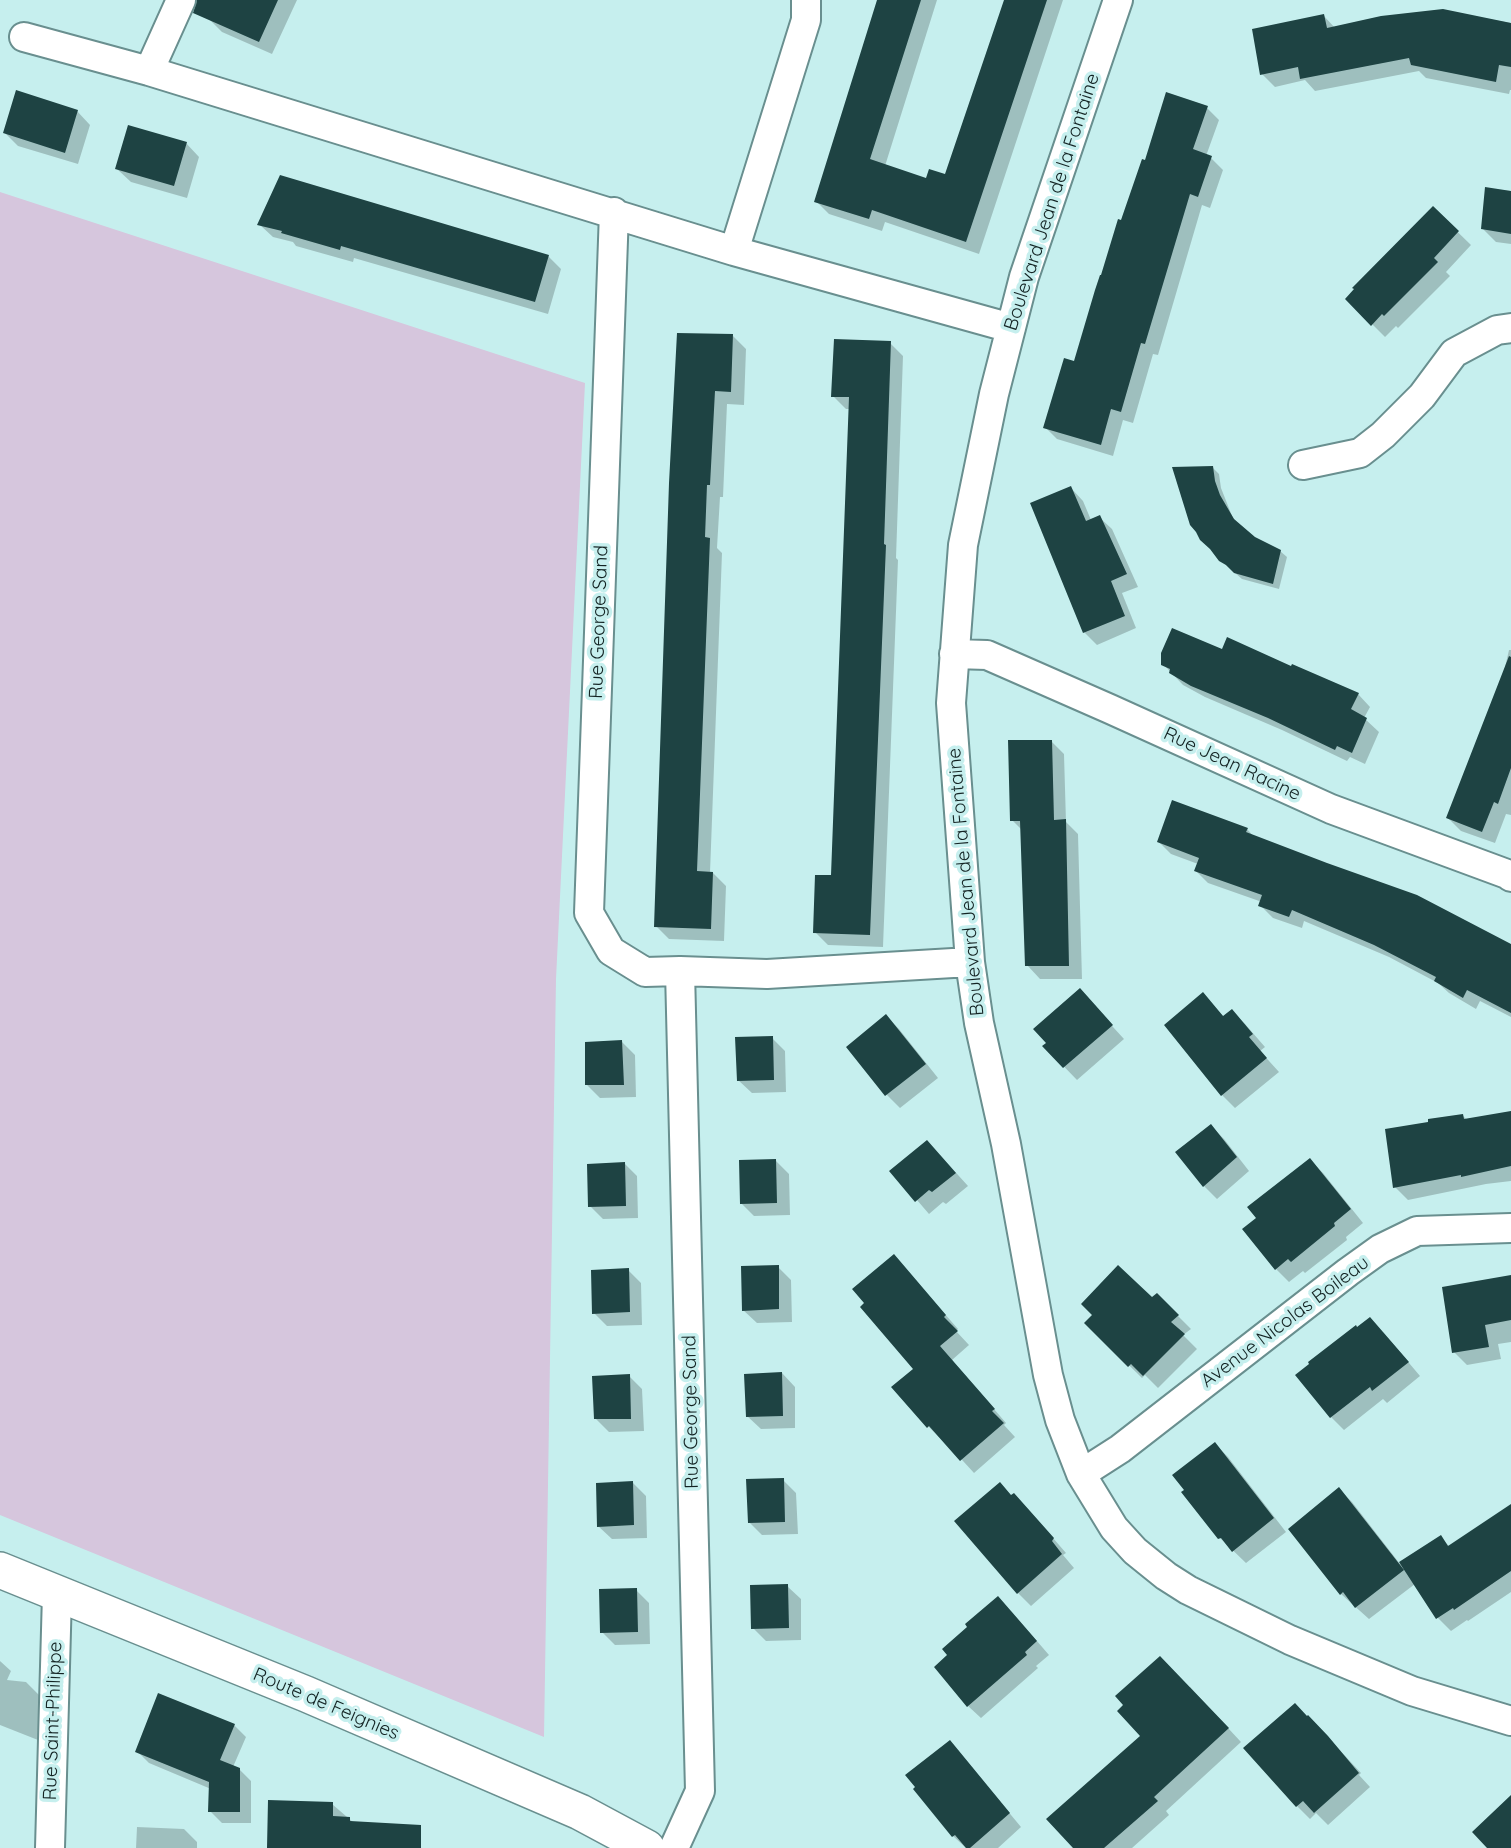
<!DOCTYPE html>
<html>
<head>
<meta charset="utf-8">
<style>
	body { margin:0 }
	canvas { display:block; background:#c6efee }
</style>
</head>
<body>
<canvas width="1511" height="1848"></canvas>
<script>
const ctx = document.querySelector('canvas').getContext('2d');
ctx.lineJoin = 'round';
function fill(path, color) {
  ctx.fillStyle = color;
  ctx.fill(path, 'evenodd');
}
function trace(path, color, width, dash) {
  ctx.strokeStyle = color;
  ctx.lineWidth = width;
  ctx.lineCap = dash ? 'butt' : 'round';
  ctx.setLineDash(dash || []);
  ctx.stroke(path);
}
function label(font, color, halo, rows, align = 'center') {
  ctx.font = font + ' Quicksand,sans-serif';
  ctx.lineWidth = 7;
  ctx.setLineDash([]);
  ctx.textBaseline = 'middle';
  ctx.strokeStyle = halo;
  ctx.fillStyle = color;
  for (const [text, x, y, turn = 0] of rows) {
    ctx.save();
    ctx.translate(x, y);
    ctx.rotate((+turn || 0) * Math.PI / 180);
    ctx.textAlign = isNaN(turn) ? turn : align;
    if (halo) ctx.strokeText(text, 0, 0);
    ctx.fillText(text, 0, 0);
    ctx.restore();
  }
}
fill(new Path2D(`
	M0,192L585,383L556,979L544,1737L0,1515Z`), '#d6c6dd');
fill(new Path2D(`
	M218,0H297L272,54L222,32L209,19Z
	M879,0H937L885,166L927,180L946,177L1006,0H1063L979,254L885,222L882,231L829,214L816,201Z
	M1443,11L1511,23V90H1510L1509,94L1426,78L1419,71L1315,91L1305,80L1275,87L1262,74L1324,16L1335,28Z
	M1207,108L1219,120L1206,156L1211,158L1223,170L1210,208L1202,205L1158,355L1153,354L1133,423L1123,420L1113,456L1057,439L1045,427L1076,364L1122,222L1146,162Z
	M77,111L90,125L78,164L18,146L5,133Z
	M186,143L199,157L187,198L131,182L117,169Z
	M1487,189L1511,191V244L1496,242L1483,229Z
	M1433,208L1471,245L1446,272L1450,276L1398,328L1396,326L1385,337L1347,299Z
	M260,225L548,256L561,269L548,314L354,258L353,262L296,246L293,242L273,237Z
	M733,336L746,349L744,405L727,404L723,497H720L717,548L722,553L710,873H713L726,886L724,941L669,939L656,926L671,484Z
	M890,343L903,356L896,558L898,560L883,947L828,945L815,932L833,877L850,409H846L833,396Z
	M1213,468L1219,474L1221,488L1232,516L1238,525L1254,539L1280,551L1287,557L1279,589L1242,579L1220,560Z
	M1071,488L1083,501L1091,520L1099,517L1112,529L1138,587L1122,593L1136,628L1097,645L1084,632Z
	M1509,650H1511V815L1506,814L1495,843L1461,831L1448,818L1502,680Z
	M1223,651L1292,669L1358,694L1370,707L1364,718L1379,732L1365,764L1350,757L1347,761L1282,730L1205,697L1183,685L1163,664Z
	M1051,741L1064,754L1066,822L1078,834L1082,979H1040L1027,965L1022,830L1012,820Z
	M1247,829L1255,838L1511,947V1017L1480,1001L1476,1009L1449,993L1438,983L1389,957L1304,921L1302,928L1273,918L1260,905L1262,902L1208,883L1196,871L1198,864L1171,854L1159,842Z
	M1203,994L1224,1017L1232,1011L1245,1024L1265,1047L1260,1051L1279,1072L1235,1108L1222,1095L1167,1025Z
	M1092,1004L1124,1039L1077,1080L1044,1046Z
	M886,1016L899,1029L938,1078L900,1108L887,1095L849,1047Z
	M772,1038L785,1051L786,1092L752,1093L738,1080Z
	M622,1042L635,1055L636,1097L600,1098L587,1085Z
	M1511,1113V1181L1486,1184L1408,1200L1395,1187L1463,1116L1467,1120Z
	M1211,1126L1224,1139L1249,1171L1217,1199L1204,1186Z
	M940,1155L968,1186L946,1204L943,1202L929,1214L892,1171Z
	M1310,1160L1323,1173L1363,1223L1346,1237L1347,1240L1305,1273L1303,1271L1289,1282L1276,1269L1244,1230L1258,1218Z
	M776,1161L789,1174L790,1215L754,1216L741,1203Z
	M624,1163L637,1176L638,1218L603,1219L590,1206Z
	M894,1256L958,1329L956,1331L969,1345L952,1360L1006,1423L1004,1425L1015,1437L974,1473L942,1438L941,1439L928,1426Z
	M778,1267L791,1280L792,1322L757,1323L743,1310Z
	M628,1270L641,1283L642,1325L607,1326L594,1313Z
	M1511,1277V1342L1498,1344L1501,1359L1467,1365L1454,1352Z
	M1157,1295L1191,1329L1183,1335L1197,1349L1158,1388L1145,1375L1142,1378L1086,1323L1152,1300Z
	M1383,1332L1420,1376L1387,1403L1383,1399L1344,1430L1331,1417Z
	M782,1373L795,1387V1428L761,1429L747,1416Z
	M629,1376L642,1389L644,1431L609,1432L595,1418Z
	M1215,1444L1228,1457L1286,1532L1246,1563L1220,1538Z
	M783,1480L796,1493L798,1534L762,1535L749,1522Z
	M633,1483L646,1496L647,1538L612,1539L598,1526Z
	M1339,1489L1352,1502L1400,1564L1440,1537L1450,1547L1511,1506V1592L1468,1621L1467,1620L1451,1631L1438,1618L1415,1584L1369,1619L1341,1594Z
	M1012,1496L1027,1508L1066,1553L1063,1555L1074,1568L1031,1606L1018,1593Z
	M787,1586L801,1599V1640L766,1641L753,1628Z
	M636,1590L649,1603L650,1644L615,1645L602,1632Z
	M1011,1611L1049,1655L1036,1666L1038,1668L981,1718L968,1706Z
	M0,1661L11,1671L7,1680L26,1682L39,1695L46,1711L43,1742L0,1725Z
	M1190,1687L1241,1742L1166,1811L1169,1815L1132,1848H1076L1143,1736Z
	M234,1725L246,1737L233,1767L239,1769L251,1781V1823H222L210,1811L211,1789L149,1763L137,1751Z
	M1321,1730L1361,1773L1359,1775L1370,1787L1328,1825L1316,1813L1310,1819L1297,1806Z
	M962,1756L1021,1827L998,1848H966L953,1836Z
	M332,1804L354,1823L417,1848H270Z
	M137,1827L184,1829L197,1842V1848H136Z`), '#0003');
fill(new Path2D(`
	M197,0H278L259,42L193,13Z
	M877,0H921L870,159L926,178L929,169L945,174L1004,0H1047L966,242L872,210L869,219L814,202Z
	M1443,9L1511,23V67L1499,65L1496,82L1411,65L1409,58L1300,79L1298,67L1260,75L1252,29L1324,14L1327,28L1381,16Z
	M16,90L78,110L65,153L3,133Z
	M1166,92L1208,106L1193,149L1212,156L1198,197L1190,194L1145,344L1141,343L1121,412L1111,409L1101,445L1043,428L1064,358L1074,361L1095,290L1100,275H1101L1118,219L1121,220L1142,159L1145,160Z
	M128,125L187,142L174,186L115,169Z
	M280,175L549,255L535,302L341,246L340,250L281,233L282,231L257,225Z
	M1485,187L1511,191V234L1481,229Z
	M1433,206L1459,231L1434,258L1438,262L1384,316L1382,314L1371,326L1345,299L1354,289L1352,288Z
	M677,333L733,334L731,392L715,391L710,485H707L705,537L710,538L697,871L713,872L711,929L654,927L669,483Z
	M834,339L891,341L884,544L886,545L870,935L813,933L815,875H831L849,397H831Z
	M1213,466L1215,481L1220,495L1234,519L1255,537L1281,550L1273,584L1234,573L1226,565L1219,561L1210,549L1200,540L1196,532L1190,525L1172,467Z
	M1071,486L1086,521L1100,515L1127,574L1111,581L1125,616L1083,633L1030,503Z
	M1172,628L1222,649L1227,637L1291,666L1292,664L1359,693L1351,709L1367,718L1352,753L1337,746L1335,750L1268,718L1191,686L1169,673L1170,669L1161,665V653Z
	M1509,656L1511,657V768L1498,804L1494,802L1482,832L1446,818Z
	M1008,740H1052L1054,820L1066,819L1069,966H1025L1020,821H1010Z
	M1172,800L1248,828L1246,832L1327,863L1417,895L1511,944V1013L1467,990L1463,998L1434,981L1436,977L1374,945L1292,910L1289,917L1258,906L1262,895L1194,871L1199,858L1157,842Z
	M1080,988L1113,1025L1063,1068L1042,1046L1046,1043L1033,1029Z
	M1203,992L1223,1016L1232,1009L1253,1034L1249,1037L1267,1058L1221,1096L1164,1025Z
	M886,1014L926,1064L885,1096L846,1047Z
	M773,1036L774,1080L737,1081L735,1037Z
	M622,1040L624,1085H585V1042Z
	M1511,1111V1166L1461,1177V1175L1393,1188L1385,1129L1428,1122V1119L1463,1114L1464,1119Z
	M1211,1124L1237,1157L1203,1187L1175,1152Z
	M927,1140L956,1173L932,1192L929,1190L915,1202L889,1171Z
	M1310,1158L1351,1209L1334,1223L1335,1226L1291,1262L1288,1259L1275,1270L1242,1229L1256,1218L1247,1207Z
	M776,1159L777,1203L740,1204L739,1160Z
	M625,1162L626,1206L588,1207L587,1164Z
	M894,1254L946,1315L944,1317L958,1331L940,1346L995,1409L992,1411L1004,1423L960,1461L929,1426L927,1428L891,1387L913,1369L860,1307L864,1303L852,1289Z
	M779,1265V1309L742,1311L741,1266Z
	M1118,1265L1152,1297L1157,1293L1179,1315L1171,1322L1185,1334L1143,1376L1131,1364L1128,1367L1084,1323L1092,1315L1081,1304Z
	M629,1268L630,1312L592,1314L591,1270Z
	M1511,1275V1320L1485,1325L1489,1347L1452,1353L1442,1287Z
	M1370,1317L1409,1362L1372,1391L1370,1387L1330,1418L1295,1375L1309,1364L1308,1362L1356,1325L1357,1327Z
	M782,1372L783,1416L746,1417L744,1374Z
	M630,1374L631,1419H594L592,1376Z
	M1215,1442L1274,1518L1232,1552L1221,1538L1218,1539L1181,1492L1184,1490L1172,1475Z
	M784,1478L785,1522L748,1523L746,1479Z
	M633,1481L634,1525L597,1527L596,1483Z
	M1000,1482L1011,1495L1014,1493L1054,1538L1052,1541L1062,1554L1017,1594L954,1521Z
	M1339,1487L1404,1570L1355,1608L1343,1592L1340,1595L1288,1529Z
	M1511,1504V1571L1454,1610L1453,1608L1436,1619L1399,1562L1441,1535L1448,1546Z
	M788,1584L789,1628L751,1629L750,1585Z
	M637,1588L638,1632L600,1633L599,1589Z
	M998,1596L1037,1641L1025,1652L1027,1655L967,1707L934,1667L947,1655L942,1649L967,1627L965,1624Z
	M1160,1656L1229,1728L1154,1797L1158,1801L1104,1848H1073L1046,1819L1140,1736L1117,1711L1123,1705L1115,1696Z
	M158,1693L235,1724L220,1760L240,1768V1812H208L209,1782L135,1752Z
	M1295,1703L1307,1716L1308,1715L1328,1736L1359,1773L1314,1813L1303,1801L1296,1807L1243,1748Z
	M950,1740L1010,1813L970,1848H966L955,1835L952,1837L913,1789L915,1787L905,1775Z
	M1511,1795V1848H1487L1472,1832Z
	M268,1800L333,1802V1816L350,1817V1821L421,1825V1848H267Z`), '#1e4343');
const minor = new Path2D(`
	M1118,0L1024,277L994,394L963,545L951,703L970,962L979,1023L1006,1144L1048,1375L1060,1420L1081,1474L1114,1528L1135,1551L1166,1576L1188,1590L1290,1640L1412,1691L1511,1721
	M24,37L149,71L734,251L1011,328
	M149,71L181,0
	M614,212L589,913L611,951L645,972L680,971L767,974L970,962
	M734,251L806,20V0
	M1303,465L1360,453L1383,435L1422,396L1454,353L1497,330L1511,328
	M954,654L987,655L1110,709L1331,809L1507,874L1511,877
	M1081,1474L1120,1449L1348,1272L1380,1249L1417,1231L1511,1228
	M50,1848L57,1594
	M674,1848L700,1791L680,971`);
const tertiary = new Path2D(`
	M0,1570L306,1694L580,1812L647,1848`);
trace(minor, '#698f8f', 32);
trace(tertiary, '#698f8f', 38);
trace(minor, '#fff', 28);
trace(tertiary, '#fff', 35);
label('19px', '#132323', '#c6efee', [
	["Boulevard Jean de la Fontaine",1052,202,-72],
	["Rue George Sand",599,622,-88],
	["Rue Jean Racine",1232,764,25],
	["Boulevard Jean de la Fontaine",966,882,-95],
	["Avenue Nicolas Boileau",1285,1322,-37],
	["Rue George Sand",691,1412,-91],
	["Route de Feignies",326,1704,23],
	["Rue Saint-Philippe",53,1721,-88]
]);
</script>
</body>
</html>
